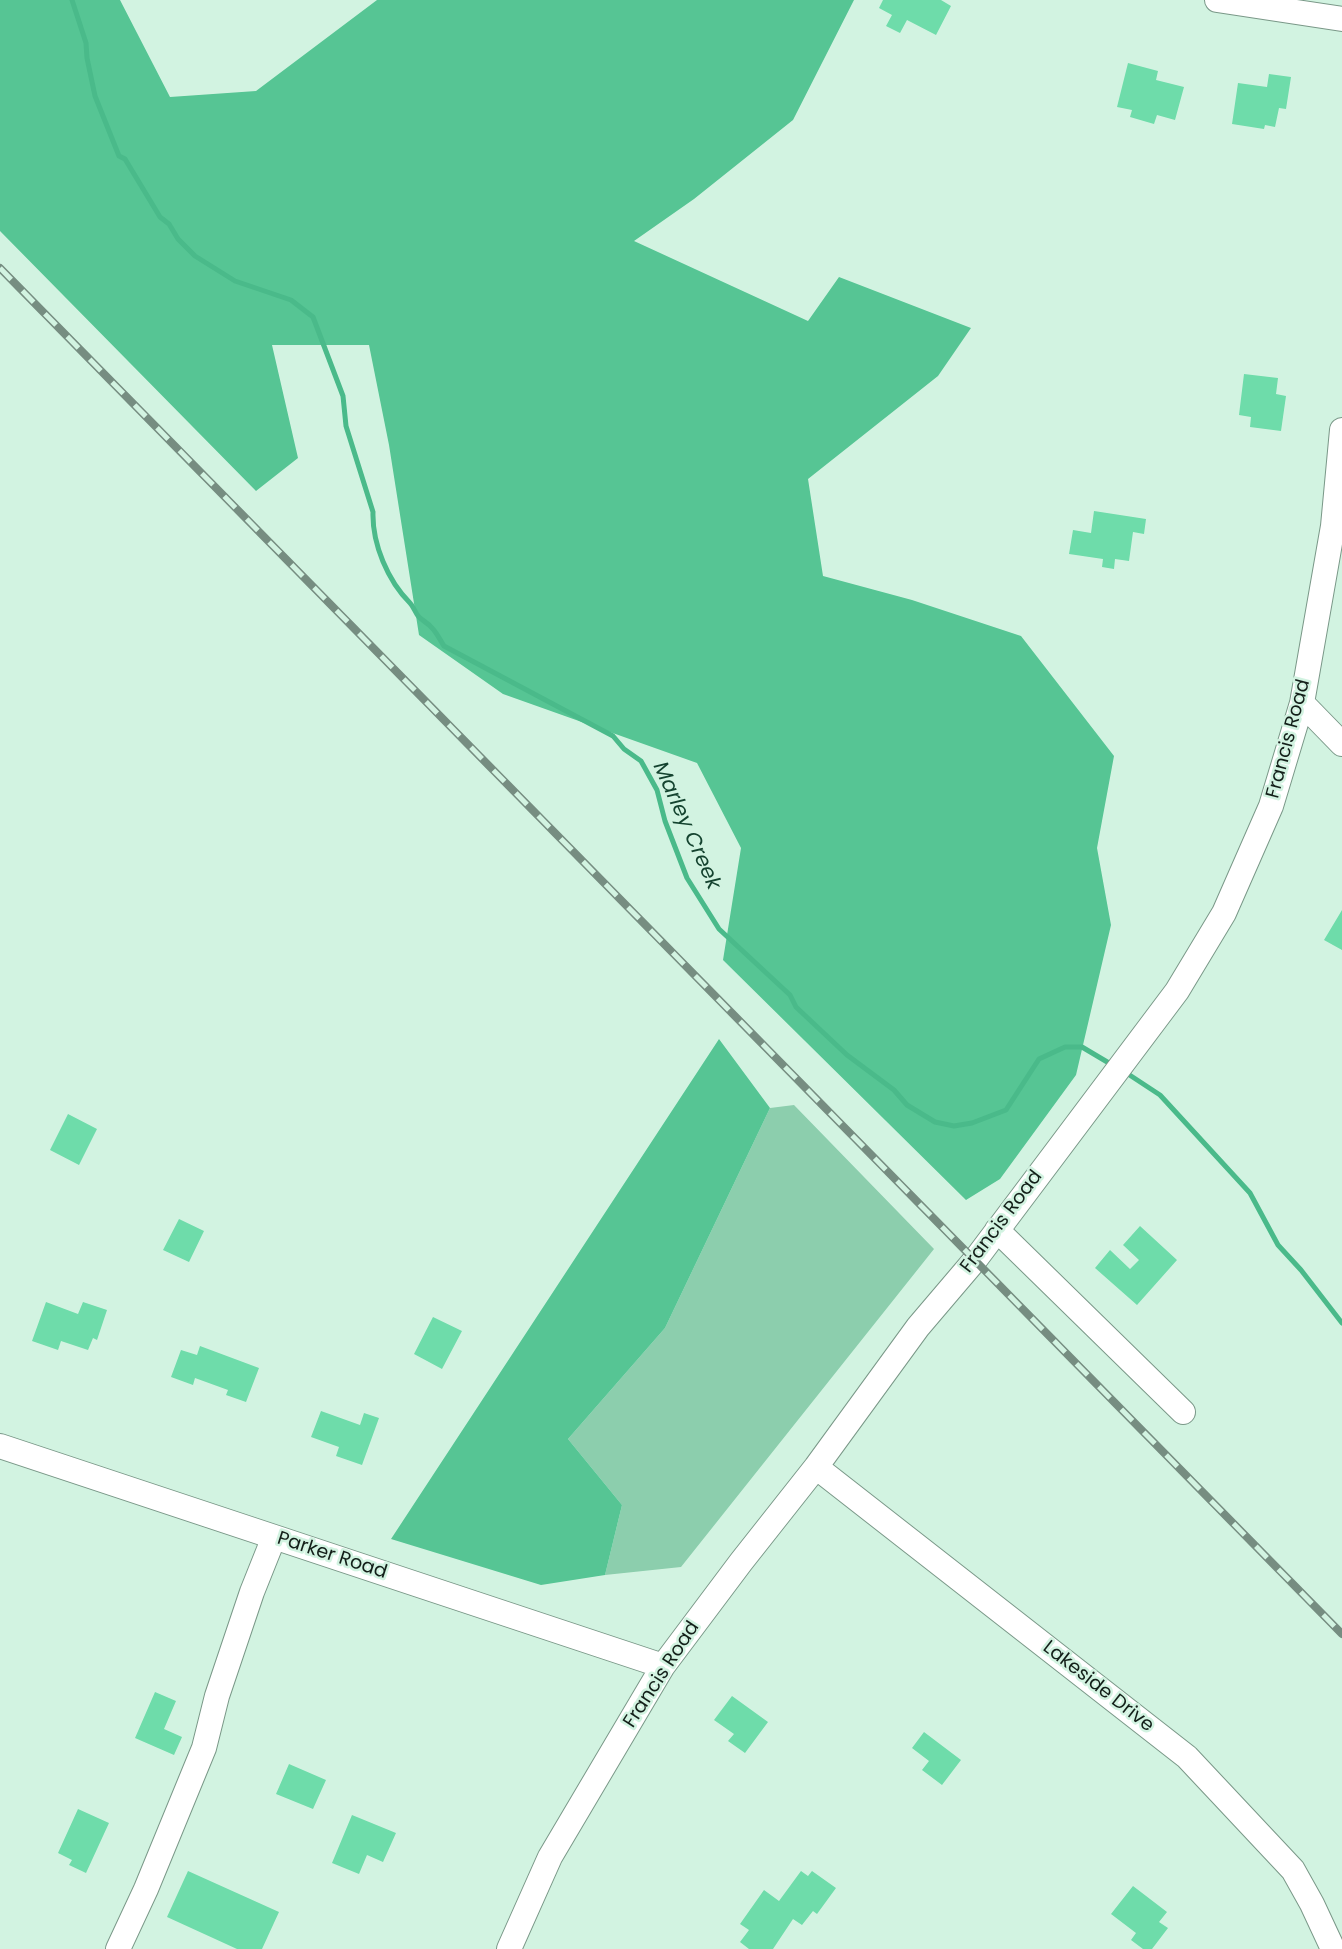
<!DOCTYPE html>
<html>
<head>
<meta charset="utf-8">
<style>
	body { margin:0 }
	canvas { display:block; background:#d2f3e1 }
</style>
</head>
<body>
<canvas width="1342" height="1949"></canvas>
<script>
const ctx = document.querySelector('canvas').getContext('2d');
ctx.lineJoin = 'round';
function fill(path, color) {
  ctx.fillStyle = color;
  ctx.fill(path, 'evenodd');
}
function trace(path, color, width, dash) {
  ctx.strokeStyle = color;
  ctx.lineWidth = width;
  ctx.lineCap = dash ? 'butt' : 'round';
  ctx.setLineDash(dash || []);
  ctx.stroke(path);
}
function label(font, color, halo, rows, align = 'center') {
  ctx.font = font + ' Poppins,sans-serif';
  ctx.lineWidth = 5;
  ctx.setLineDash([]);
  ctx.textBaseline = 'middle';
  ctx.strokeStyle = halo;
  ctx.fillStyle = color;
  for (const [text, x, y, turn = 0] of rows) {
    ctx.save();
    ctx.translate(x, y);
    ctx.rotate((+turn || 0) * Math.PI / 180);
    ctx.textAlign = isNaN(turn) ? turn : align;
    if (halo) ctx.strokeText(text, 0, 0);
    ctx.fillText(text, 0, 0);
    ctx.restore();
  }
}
fill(new Path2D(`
	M794,1105L934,1249L681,1567L605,1575L622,1505L568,1439L665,1328L770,1108Z`), '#8ccead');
fill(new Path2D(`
	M0,0H120L170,97L256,91L377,0H854L793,120L694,199L634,241L808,321L839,277L971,328L938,376L808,479L823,576L912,600L1021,636L1114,756L1097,848L1111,925L1076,1075L1000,1179L966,1200L723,960L741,848L697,763L503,694L419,635L389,445L369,345H272L298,458L256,491L0,231Z
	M719,1039L770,1108L665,1328L568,1439L622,1505L605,1575L541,1585L391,1539Z`), '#56c594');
trace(new Path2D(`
	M72,0L86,43L87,58L95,96L119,156L125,159L160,217L169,224L178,239L195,256L235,281L291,300L313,317L343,396L346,426L373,512C372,544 388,581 410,603C414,607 415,613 419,617C423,621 428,623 432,628C437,633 440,640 444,646L613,736L624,749L641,761L657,790L665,821L687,878L719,929L790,995L796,1007L847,1055L894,1090L907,1105L935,1122L954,1126L972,1123L1006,1110L1039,1059L1065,1047H1082L1114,1066
	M1125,1072L1160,1095L1250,1193L1278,1245L1301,1270L1342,1323`), '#4aba8a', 5);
fill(new Path2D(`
	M883,0H941L951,6L936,35L907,20L900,33L886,26L892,15L879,8Z
	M1128,63L1158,71L1156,80L1184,87L1175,120L1157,115L1154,124L1130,117L1132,110L1117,107Z
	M1269,74L1291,77L1286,109L1279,108L1275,127L1265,125L1264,129L1232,124L1238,83L1267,87Z
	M1244,374L1278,378L1276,394L1286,396L1281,431L1250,427L1251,417L1239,415Z
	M1094,511L1146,519L1144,534L1133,532L1129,561L1115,559L1114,569L1102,567L1103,559L1069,554L1073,530L1091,533Z
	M1342,910V950L1324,940Z
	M68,1114L97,1129L79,1165L50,1150Z
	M179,1219L204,1231L189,1262L163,1250Z
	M1140,1226L1177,1260L1137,1305L1095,1268L1110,1250L1130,1269L1139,1260L1123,1245Z
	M46,1302L78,1314L83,1302L107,1310L97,1340L93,1338L88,1350L61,1341L58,1350L32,1341Z
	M433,1317L462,1331L442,1369L414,1354Z
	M200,1346L259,1368L246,1402L226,1395L228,1390L195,1378L193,1385L171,1377L181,1350L197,1355Z
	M321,1411L360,1425L364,1413L379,1418L362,1465L336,1456L339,1447L311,1437Z
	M155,1692L176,1701L164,1729L182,1737L174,1755L135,1738Z
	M732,1696L768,1722L745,1753L728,1741L734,1734L714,1720Z
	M924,1732L961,1760L942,1785L922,1770L929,1761L912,1748Z
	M289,1764L326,1780L313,1809L276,1794Z
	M78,1809L109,1823L86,1873L69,1865L72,1860L58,1853Z
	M352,1815L396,1833L383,1862L367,1855L359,1874L332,1863Z
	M188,1871L279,1912L262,1949H237L167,1917Z
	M801,1871L808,1876L812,1871L836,1888L817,1914L813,1911L802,1925L793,1919L773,1949H749L740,1942L749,1930L740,1924L764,1890L779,1901Z
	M1133,1886L1167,1912L1159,1922L1168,1928L1152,1949H1143L1131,1940L1136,1933L1111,1914Z`), '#6edcaa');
const minor = new Path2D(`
	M1217,0L1342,19
	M1302,703L1342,744
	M997,1230L1183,1412
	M0,1446L663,1666
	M816,1467L1187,1757L1293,1870L1312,1904L1333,1949
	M118,1949L146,1889L204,1748L217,1696L252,1592L274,1537
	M509,1949L550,1857L663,1666L741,1562L816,1467L918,1327L975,1260L1177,991L1224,913L1271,806L1302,703L1333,526L1342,430`);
trace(minor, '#7a9888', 26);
trace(minor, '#fff', 24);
const rail = new Path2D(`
	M0,268L1342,1634`);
trace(rail, '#768d81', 8);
trace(rail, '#d2f3e1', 5, [16]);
label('19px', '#131f19', '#d2f3e1', [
	["Francis Road",1289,739,-75],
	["Francis Road",1002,1222,-53],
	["Parker Road",332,1556,18],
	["Francis Road",662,1675,-57],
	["Lakeside Drive",1098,1687,38]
]);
label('italic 21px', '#14432f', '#d2f3e1', [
	["Marley Creek",686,826,66]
]);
</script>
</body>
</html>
